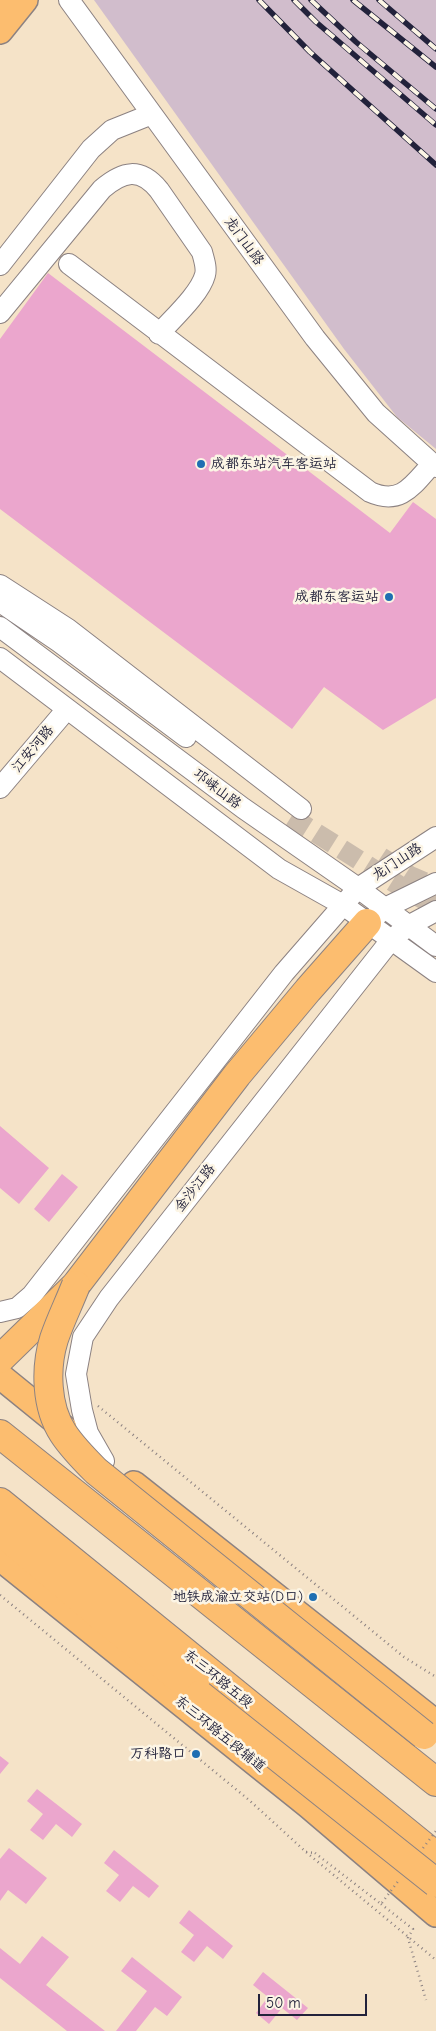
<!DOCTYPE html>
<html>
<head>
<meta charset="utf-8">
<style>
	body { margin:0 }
	#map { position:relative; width:436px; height:2031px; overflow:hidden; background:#f5e3c8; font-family:"Comic Neue",sans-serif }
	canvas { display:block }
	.scale { position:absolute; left:258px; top:1994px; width:109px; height:22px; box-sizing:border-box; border:2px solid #22223b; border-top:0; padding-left:6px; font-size:15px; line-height:18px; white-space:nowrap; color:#22223b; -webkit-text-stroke:4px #fcf5e5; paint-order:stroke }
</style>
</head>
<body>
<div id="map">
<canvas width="436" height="2031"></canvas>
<div class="scale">50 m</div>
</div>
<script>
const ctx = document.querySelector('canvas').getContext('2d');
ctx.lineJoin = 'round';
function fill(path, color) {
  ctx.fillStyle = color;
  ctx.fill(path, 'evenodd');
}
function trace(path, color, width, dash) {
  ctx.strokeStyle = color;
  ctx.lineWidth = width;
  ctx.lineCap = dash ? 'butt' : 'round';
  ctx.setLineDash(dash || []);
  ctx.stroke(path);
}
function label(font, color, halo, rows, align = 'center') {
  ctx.font = font + ' "Comic Neue","LXGW WenKai TC",sans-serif';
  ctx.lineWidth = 5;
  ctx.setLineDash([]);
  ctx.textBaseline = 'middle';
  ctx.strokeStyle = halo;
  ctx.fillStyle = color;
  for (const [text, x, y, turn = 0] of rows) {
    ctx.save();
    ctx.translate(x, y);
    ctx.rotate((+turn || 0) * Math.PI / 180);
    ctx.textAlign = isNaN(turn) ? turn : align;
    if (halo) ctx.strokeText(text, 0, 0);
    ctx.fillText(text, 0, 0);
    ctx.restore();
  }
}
fill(new Path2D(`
	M94,0H436V449L397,417L344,349Z`), '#d1bdcc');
fill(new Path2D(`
	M48,273L390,533L413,502L436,519V698L383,730L324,687L292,729L0,509V339Z
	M0,1126L49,1168L19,1204L0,1188Z
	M62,1174L78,1187L49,1222L34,1209Z
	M0,1756L9,1763L0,1774Z
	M37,1789L82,1824L72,1837L56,1824L43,1840L30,1830L43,1814L27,1801Z
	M9,1848L47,1878L26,1904L8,1890L0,1901V1859Z
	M114,1850L159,1886L149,1898L133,1886L120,1902L106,1891L119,1875L104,1863Z
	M189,1910L233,1946L223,1959L207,1946L194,1962L181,1952L194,1935L179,1923Z
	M42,1936L69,1957L46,1985L105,2031H67L0,1978V1948L20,1964Z
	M132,1957L182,1997L167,2016L155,2007L136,2031H116L147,1991L121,1971Z
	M263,1972L308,2008L297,2020L282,2008L269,2024L256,2013L268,1997L253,1985Z`), '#eba6cd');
trace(new Path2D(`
	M291,817L406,890L436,906
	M381,857L410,876L436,887`), '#cbbcac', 20, [20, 10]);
const minor = new Path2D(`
	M69,0L315,338L376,413L436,467
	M69,264L370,492C401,506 413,485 432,464
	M0,265L91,149L112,130L152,114
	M0,313L102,189C123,171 140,167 159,190L202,252C204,260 207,268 205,275C200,294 172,319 159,334
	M0,585L68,629L301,809
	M0,602L59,642L186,737
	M0,627L243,808L358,888L436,946
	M0,658L279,869L343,905L436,972
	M0,788L67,709
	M376,916L385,908L436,883
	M0,1312L17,1308L32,1295L284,973L358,888L436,837
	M104,1461L88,1433L82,1410L76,1374L83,1337L109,1298L391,940L408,926L436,911`);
const major = new Path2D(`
	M0,3L3,0
	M0,31L25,0
	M0,1376L64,1428
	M134,1484L436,1723
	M0,1558L308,1805L436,1914`);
const highway = new Path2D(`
	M0,1359L76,1285L237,1075L308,990L367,923
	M0,1434L436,1782
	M0,1502L436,1856
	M0,1531L110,1624L200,1695`);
trace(minor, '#8c8282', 22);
trace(major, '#8c8282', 28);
trace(highway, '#8c8282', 30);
trace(new Path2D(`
	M98,1406L404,1657L436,1677
	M0,1595L249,1800L306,1852L436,1960
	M306,1852L315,1853
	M381,1904L413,1929L408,1938L426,2000`), '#8c8282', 2.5, [1, 4]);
trace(minor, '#fff', 20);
trace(major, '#fcbd6f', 25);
trace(highway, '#fcbd6f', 28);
const rail = new Path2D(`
	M259,0L310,52L436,165
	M294,0L316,22L436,125
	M311,0L356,42L436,109
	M353,0L436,67
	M379,0L436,49`);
trace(rail, '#22223b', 5.5);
trace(rail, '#fcf5e5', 4, [11]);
const highwayBridge = new Path2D(`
	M76,1285C69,1303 60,1321 54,1339C45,1368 46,1407 63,1433C72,1447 84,1459 96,1471L424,1735
	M200,1695L436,1883`);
trace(highwayBridge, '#8c8282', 30, []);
trace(new Path2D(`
	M423,1848L436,1831
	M315,1853L381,1904L399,1880`), '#8c8282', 2.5, [1, 4]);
trace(highwayBridge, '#fcbd6f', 28);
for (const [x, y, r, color] of [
	[201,464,5,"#1f6fb2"],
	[389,597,5,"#1f6fb2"],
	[313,1597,5,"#1f6fb2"],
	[196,1754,5,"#1f6fb2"]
]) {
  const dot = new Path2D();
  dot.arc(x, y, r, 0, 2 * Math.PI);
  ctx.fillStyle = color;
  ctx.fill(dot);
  trace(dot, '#fcf5e5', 2);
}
label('14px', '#22223b', '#fcf5e5', [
	["龙门山路",244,241,54],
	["江安河路",33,749,-50],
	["邛崃山路",217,789,37],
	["龙门山路",397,862,-33],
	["金沙江路",195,1188,-52],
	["东三环路五段",218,1679,39],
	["东三环路五段辅道",220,1734,39]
]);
label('14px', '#22223b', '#fcf5e5', [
	["成都东站汽车客运站",211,464,"left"],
	["成都东客运站",379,597],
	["地铁成渝立交站(D口)",303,1597],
	["万科路口",186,1754]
], 'right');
</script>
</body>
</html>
